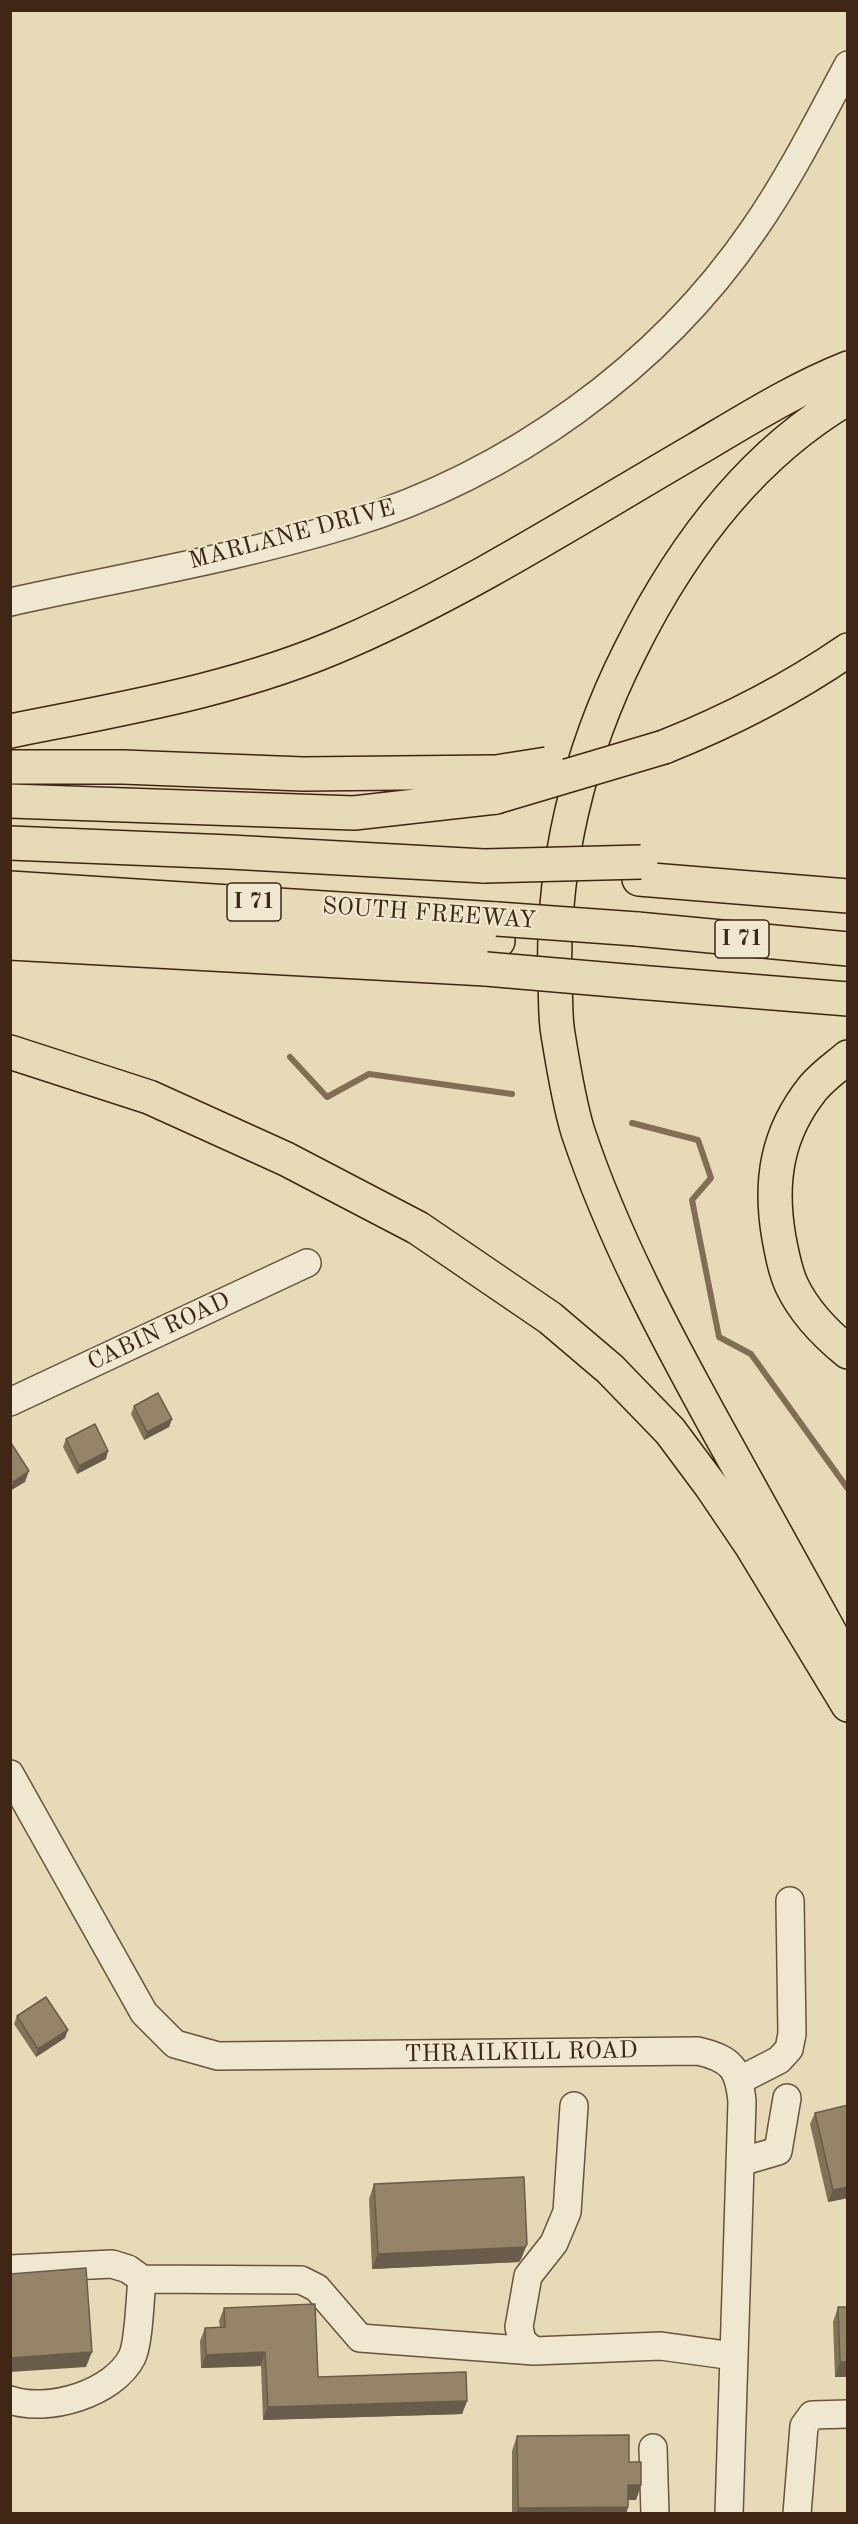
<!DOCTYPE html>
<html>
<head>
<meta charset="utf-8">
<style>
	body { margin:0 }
	#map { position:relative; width:858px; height:2524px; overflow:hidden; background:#e6dab7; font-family:"Old Standard TT",serif }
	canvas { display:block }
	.frame { position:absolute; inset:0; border:12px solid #402614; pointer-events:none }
</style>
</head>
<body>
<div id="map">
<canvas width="858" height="2524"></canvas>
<div class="frame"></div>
</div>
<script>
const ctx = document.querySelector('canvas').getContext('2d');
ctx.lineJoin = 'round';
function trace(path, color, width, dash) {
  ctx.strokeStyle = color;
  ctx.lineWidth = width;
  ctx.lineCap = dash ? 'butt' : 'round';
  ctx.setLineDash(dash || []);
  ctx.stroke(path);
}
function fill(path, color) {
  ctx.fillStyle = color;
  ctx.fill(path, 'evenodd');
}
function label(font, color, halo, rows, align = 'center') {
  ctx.font = font + ' "Old Standard TT",serif';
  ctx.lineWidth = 4.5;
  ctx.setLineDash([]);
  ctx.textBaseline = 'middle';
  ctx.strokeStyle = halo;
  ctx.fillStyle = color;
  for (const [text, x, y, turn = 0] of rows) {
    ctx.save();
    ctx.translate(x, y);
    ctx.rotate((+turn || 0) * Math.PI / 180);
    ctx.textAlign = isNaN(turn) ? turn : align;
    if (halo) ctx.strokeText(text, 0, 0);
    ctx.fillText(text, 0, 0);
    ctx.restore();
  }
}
trace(new Path2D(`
	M290,1057L327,1097L369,1074L512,1094
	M632,1123L698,1140L711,1178L692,1200L719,1337L751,1354L848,1489`), '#826d55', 6);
const minor = new Path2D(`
	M10,602C123,577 238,558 349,524C509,475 659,368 754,229C790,177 818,121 848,65
	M10,1402L307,1263
	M10,1774L144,2013L175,2044L218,2056L698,2051C731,2059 739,2068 742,2102L729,2514
	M740,2080L779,2060L789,2049L792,2034L790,1901
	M574,2106L567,2212L554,2243L528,2276L519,2327L522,2341L534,2351L661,2346L734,2356
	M740,2162L778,2151L787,2098
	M10,2269L112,2264L128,2269L142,2279L301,2280L317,2288L360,2338L534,2351
	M10,2400C48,2413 113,2394 132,2357C139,2343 140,2297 142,2279
	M653,2448L655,2514
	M797,2514L804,2426L812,2415L848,2414`);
const highway = new Path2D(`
	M848,398C749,456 680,550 630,651C578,754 551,868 555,984C556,1000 555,1018 558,1034C563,1065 569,1103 578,1132C613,1237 666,1336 719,1432C762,1510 805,1587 848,1665
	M10,731C126,708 241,689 349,641C470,588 583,515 697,449C746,420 795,389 848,368
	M664,747C729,721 790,690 848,650
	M10,767H123L303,774L496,772
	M10,801L354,813L496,797
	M10,843L230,852L484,866
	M639,879L848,896
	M10,888L497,919
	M10,920L498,941
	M637,929L848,949
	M10,943L486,969
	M637,982L848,999
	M10,1052L149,1097L286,1159L418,1228L550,1318L610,1369L670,1431L711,1486L751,1545L848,1705
	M848,1057C836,1067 823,1076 813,1088C777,1133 769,1181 779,1238C782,1254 785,1271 792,1286C804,1311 827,1335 848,1352`);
trace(minor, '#6a533d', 30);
trace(highway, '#402614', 36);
trace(minor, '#efe7d0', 27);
trace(highway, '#e6dab7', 33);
const highwayBridge = new Path2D(`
	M496,772L547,764
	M496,797L664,747
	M484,866L641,862
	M497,919L637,929
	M486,969L637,982`);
trace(highwayBridge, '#402614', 36, []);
trace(highwayBridge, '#e6dab7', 33);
fill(new Path2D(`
	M134,1406L172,1419L169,1427L144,1440L131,1414Z
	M66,1439L106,1459L77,1474L63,1447Z
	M17,2016L65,2038L36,2057L14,2024Z
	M848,2105V2198L828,2202L810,2124L815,2113Z
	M374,2184L527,2244L521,2259L519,2262L372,2269L369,2199Z
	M838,2307H848V2377H835L833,2322Z
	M224,2308L318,2377L467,2401L462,2414L263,2420L261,2366L201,2368L200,2341L205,2328L220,2327L219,2321Z
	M517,2436L629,2462L641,2485L636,2500H628V2507L626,2514H512V2451Z`), '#81725a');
fill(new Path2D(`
	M172,1419L169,1427L144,1440L147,1432Z
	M108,1451L106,1459L77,1474L79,1466Z
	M29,1471L25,1482L10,1491V1488L13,1482Z
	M68,2030L65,2038L36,2057L38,2049Z
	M848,2187V2198L828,2202L833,2190Z
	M527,2244L521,2259L519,2262L372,2269L378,2254Z
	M92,2352L86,2367L10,2372V2358Z
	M265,2352L261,2366L201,2368L206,2355Z
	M840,2362H848V2377H835Z
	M467,2401L462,2414L263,2420L268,2407Z
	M628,2485H641L636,2500H622Z
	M628,2507L626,2514H516L518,2508Z`), '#695c4a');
const building = new Path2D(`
	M158,1393L172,1419L147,1432L134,1406Z
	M95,1424L108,1451L79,1466L66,1439Z
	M10,1443H11L29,1471L13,1482L10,1479Z
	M46,1997L68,2030L38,2049L17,2016Z
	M848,2105V2187L833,2190L815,2113Z
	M524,2177L527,2244L525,2247L378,2254L374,2184Z
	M86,2268L92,2352L10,2358V2274Z
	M315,2304L318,2377L466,2372L467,2401L268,2407L265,2352L206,2355L205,2328L225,2327L224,2308Z
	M838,2307H848V2362H840Z
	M629,2435V2462H641V2485H628V2507L518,2508L517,2436Z`);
fill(building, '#968469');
trace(building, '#695c4a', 1.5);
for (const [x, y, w] of [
	[254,902,54],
	[742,939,54]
]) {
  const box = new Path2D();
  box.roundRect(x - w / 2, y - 19, w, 38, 4.5);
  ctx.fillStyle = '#efe7d0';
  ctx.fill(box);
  trace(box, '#402614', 1.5);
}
label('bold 22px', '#402614', null, [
	["I 71",254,902],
	["I 71",742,939]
]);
label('24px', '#402614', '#efe7d0', [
	["MARLANE DRIVE",292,535,-15],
	["SOUTH FREEWAY",429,914,4],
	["CABIN ROAD",159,1332,-25],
	["THRAILKILL ROAD",521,2053,-1]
]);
</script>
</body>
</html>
